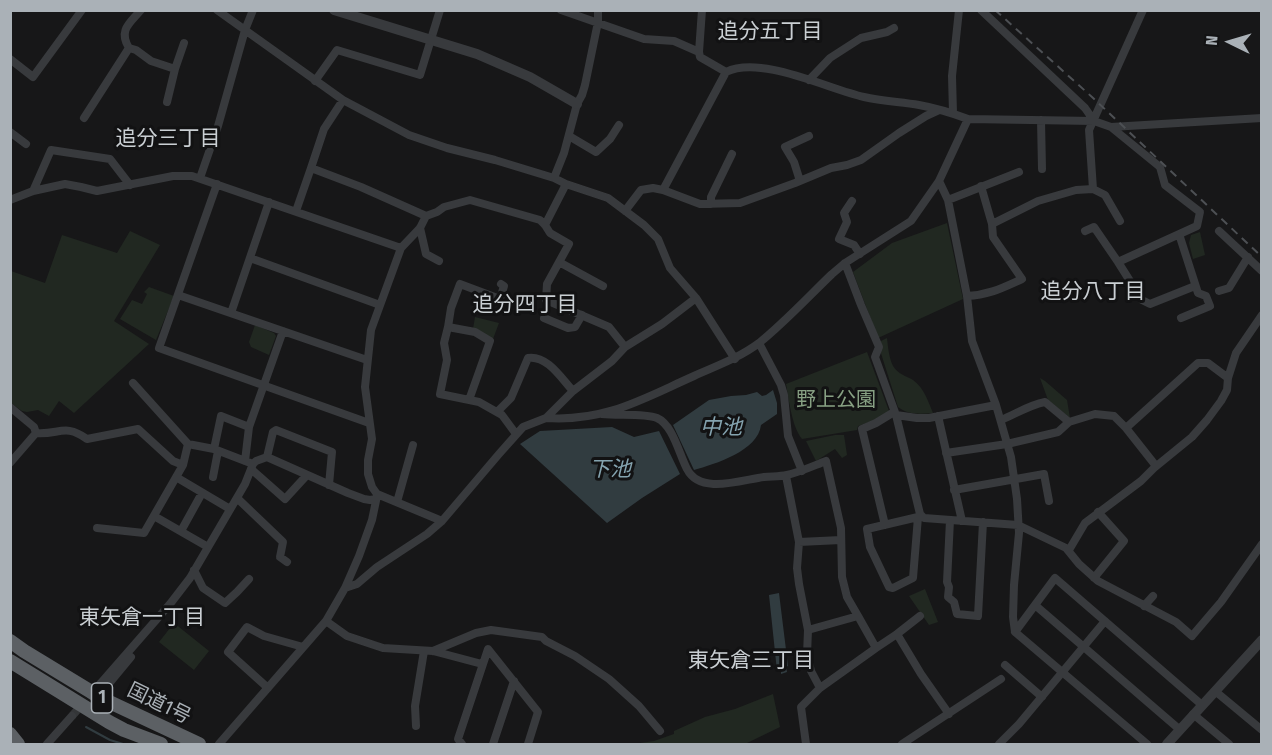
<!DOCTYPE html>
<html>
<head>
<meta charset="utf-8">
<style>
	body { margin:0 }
	#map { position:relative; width:1272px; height:755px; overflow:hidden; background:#171718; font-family:"Fira Sans Condensed",sans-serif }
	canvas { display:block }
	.frame { position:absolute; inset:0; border:12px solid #aab1b7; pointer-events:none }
	.north { position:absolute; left:1200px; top:12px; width:60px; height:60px; -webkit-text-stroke:4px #121213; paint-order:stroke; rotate:275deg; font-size:16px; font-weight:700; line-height:24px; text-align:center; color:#aab1b7 }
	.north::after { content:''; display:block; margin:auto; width:21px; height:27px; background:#aab1b7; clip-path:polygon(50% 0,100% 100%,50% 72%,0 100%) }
</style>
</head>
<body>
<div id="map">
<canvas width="1272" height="755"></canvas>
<div class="frame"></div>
<div class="north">N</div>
</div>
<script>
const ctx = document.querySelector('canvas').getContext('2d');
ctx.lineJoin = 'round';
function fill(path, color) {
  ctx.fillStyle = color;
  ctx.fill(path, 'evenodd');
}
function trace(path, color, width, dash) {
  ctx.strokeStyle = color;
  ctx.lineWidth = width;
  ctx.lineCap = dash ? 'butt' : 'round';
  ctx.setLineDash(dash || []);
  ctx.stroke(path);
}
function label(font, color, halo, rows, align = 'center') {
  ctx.font = font + ' "Fira Sans Condensed","Noto Sans JP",sans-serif';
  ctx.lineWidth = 6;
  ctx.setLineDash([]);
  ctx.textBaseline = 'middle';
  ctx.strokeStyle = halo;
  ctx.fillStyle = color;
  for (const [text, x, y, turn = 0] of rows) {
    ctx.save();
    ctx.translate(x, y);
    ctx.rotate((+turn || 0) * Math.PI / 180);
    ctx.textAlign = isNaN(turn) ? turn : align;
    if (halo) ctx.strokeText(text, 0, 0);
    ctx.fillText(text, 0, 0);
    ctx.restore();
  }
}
fill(new Path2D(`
	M947,223L963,299L878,338L853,272L892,243Z
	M130,231L160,245L114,321L149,344L74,413L59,401L49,416L38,410L27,412L22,411L11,403V271L45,283L62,235L117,253Z
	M1200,232L1205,255L1193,259L1189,243L1191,235Z
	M149,287L174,296L156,340L120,319L132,300L142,304L147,294L144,292Z
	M475,317L499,323L493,339L473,329Z
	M255,325L274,333L276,336L269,355L251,347L249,342Z
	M887,338C888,347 889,358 893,366C898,374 906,376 913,380C924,388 928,401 933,413C920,414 908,415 898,407L879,347V342Z
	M867,352L889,411L878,419L858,426L857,430L802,439C792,427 789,400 786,384Z
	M1040,378L1045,381L1067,400L1070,418L1048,400Z
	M835,435H844L847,455L842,458L835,449L816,461L806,441Z
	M925,589L938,622L929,625L909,596Z
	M174,623L209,651L194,670L159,642Z
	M773,694L780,727L745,744H634L654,741L674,734V731L705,717L735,709Z`), '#212821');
fill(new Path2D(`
	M773,390L777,403V414L761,425C758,451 715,464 694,470L673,425L709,400L731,396L746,395L757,392L762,396L766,395Z
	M612,427L634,437L659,431L680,474L642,498L607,523L520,444L540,431Z
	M779,593L788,666L786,667L787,672L781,674V671H777L769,595Z`), '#313c40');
trace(new Path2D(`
	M86,727L110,740L123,744`), '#313c40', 2);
trace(new Path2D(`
	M72,716L101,683`), '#343638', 8, [8, 4]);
trace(new Path2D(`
	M217,10L343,100L409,135L447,148L495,160L554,178L566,184L608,198L644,225L658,239L670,268L696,298L735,359
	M561,10L644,39L674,41L699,52L700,57L726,72
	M981,10L1085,108L1094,121
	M129,48L136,50L151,61L175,69
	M699,52L702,10
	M10,59L33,77L82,10
	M809,80L830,58L861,38L887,32L894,28
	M315,81L337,50L420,75L440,10
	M167,102L175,69L184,43
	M953,113L952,76L959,10
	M84,118L129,48C118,30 130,23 141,10
	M1041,120L1042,169
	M1111,127L1160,167L1165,185L1200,212L1197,226L1118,262
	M10,132L26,144
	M569,136L596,152L610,139L619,125
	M311,168L324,129L343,100
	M200,178L218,126L245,30L253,10
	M554,178L564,153L577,104L582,95L585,85L598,22V10
	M800,181L794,162L785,147L809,136
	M939,181L948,200L967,296L972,341L996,405L1011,457L1017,499L1019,533L1014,585L1013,617L1015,632L1147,744
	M217,184L159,348L369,423
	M981,186L992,224
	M663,190L700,204L740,203L795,183L831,168L847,165L861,160L899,133L926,116L939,110
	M33,191L51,150L110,159L130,185
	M10,200L33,191L65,184L81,187L97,191L173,176H192L401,248
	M948,200L1019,172
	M852,201L844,213L847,222L839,239L854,245L860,254
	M711,204V197L732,154
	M296,211L311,168L361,187L426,216L437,212L444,207L470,200L540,220L545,225L550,233L569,244L547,284L546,300L609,327L625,347
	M625,211L641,190L653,188L663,190L726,72C761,55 828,89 864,97C882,101 901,102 919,105C936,108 952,113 968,119L1094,121L1111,127L1262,118
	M426,216L420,228L401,248L371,330L365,387L372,439L368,460V474L372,487L377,494L442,521
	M1120,221L1105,195L1093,189L1089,130L1143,10
	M545,225L566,184
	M420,228L426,254L439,261
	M1085,231L1094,227L1118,262L1142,300L1150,304L1195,286
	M1219,231L1262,271
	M1179,234L1198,293L1206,296L1210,306L1181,318
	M250,258L380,305
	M559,262L603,286
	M845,263L861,305L879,347L875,357L896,415L920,514L924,518L1018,525L1066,548L1079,564L1098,581L1176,622L1192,636L1221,602L1262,544
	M501,284L504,286L500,299L460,284L451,308L448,327L444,343L447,360L440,394L479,402L502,415L516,434
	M1219,291L1229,288L1248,257
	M178,295L367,360
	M967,296C989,295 1002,288 1022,279L993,237L992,224L1038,201L1076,190L1093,189
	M231,313L269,202
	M544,318L568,328L575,327L582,315
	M448,327L475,332L490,341L469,400
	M759,343L781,385L784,395L788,436L802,471
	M133,383L188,444L214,449L253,464
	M10,407L34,427L36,433
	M497,412L511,398L528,358C547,355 561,378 573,391
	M602,414C617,416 644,413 657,418C673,425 679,454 687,469C700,495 741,480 764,477C771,476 779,477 787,475C800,472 813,466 826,461L841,528L842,577L847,597L858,616L808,630L807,655L811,671L820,688L801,707L806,744
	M896,415L917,418H929L996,405
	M938,416L962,521
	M546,418C605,422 642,399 694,376C716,366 739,358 759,343C784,323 809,296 832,274L845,263L911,221L939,181L968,119
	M1001,420C1016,414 1029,405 1045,402L1069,422
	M1126,428L1156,466
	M36,433C59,435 65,423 87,439L138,429L173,461L183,465L188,444
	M214,449L221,416L249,427
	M946,453L1007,444L1058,432L1069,422L1095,414L1114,416L1126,428L1198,363H1208L1228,378
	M267,457L348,493L364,499L370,500L376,499
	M245,461L249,427L283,331
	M10,463L36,433
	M251,469L285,499L307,475
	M786,476L799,542L797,568L799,584L808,630
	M176,477L230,509
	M213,477L218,451
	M954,490L1044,474L1049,501
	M237,498L283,542L280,557L287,562
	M397,502L413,445
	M154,516L208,547
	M918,517L913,578L893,588L889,587L870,547L867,529L918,517L920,514
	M950,520L947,582L949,587L948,597L954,602L957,614L978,616L983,522
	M885,525L862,429L876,423L894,412
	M97,528L144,533L183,465
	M181,531L202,493
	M799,542L841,540
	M1069,550L1085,523L1141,481L1154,468L1192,437L1207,420L1221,401L1227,390L1228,378L1236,353L1262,315
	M194,570L203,588L225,603L237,592L249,579
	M1094,578L1124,541L1098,512
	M345,588L359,556L372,520L377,496
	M1035,605L1179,729
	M1144,606L1153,596
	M858,616L876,648
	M326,621L347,636L383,648L433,651L482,664
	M1015,632L1055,578L1202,705
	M897,634L921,674L949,714
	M433,651L476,633L491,630L542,637L546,641L575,656L609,679L639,706L660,731
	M1005,665L1042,697
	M101,683L170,604L190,578L245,484L253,464L256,461L267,457L273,432L276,430L332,452L329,485
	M268,688L228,652L247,627L264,636L303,647
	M820,688L876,648L897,634L920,616
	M1215,691L1262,730
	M103,699L107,686L131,657
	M1193,714L1229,744
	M416,726L415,706L424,651
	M47,744L72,716
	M219,744L326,621L345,588L357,584L377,567L427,534L442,521L499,454L523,427L546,418L573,391L612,361L625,347L662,324L696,298
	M462,744L458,739L488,649L538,712L528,744
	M493,744L514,681
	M902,744L1001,679
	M999,744L1019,724L1105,621`), '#383a3d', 8);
trace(new Path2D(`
	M334,10L477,54L530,77L577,104
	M1167,744L1262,640`), '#383a3d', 10);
trace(new Path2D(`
	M10,641L24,651L103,699L199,744
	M10,661L109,722L124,730L161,744
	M10,734L18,744`), '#5c6064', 14);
trace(new Path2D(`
	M995,10L1092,97L1262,257`), '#4d5054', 2, [8, 6]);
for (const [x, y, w] of [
	[102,698,21]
]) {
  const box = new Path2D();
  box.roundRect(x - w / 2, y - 15, w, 30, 4.5);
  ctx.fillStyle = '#121213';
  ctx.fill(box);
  trace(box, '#aab1b7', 1.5);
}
label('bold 18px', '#aab1b7', null, [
	["1",102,698]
]);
label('20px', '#87a083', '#121213', [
	["野上公園",836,400]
]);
label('20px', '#aab1b7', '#121213', [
	["国道1号",159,704,26]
]);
label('21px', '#cacfd3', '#121213', [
	["追分五丁目",770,32],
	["追分三丁目",168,139],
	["追分八丁目",1093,292],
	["追分四丁目",525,305],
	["東矢倉一丁目",142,618],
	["東矢倉三丁目",751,661]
]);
label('italic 21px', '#84a3af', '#121213', [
	["中池",721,428],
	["下池",610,470]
]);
</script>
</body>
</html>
